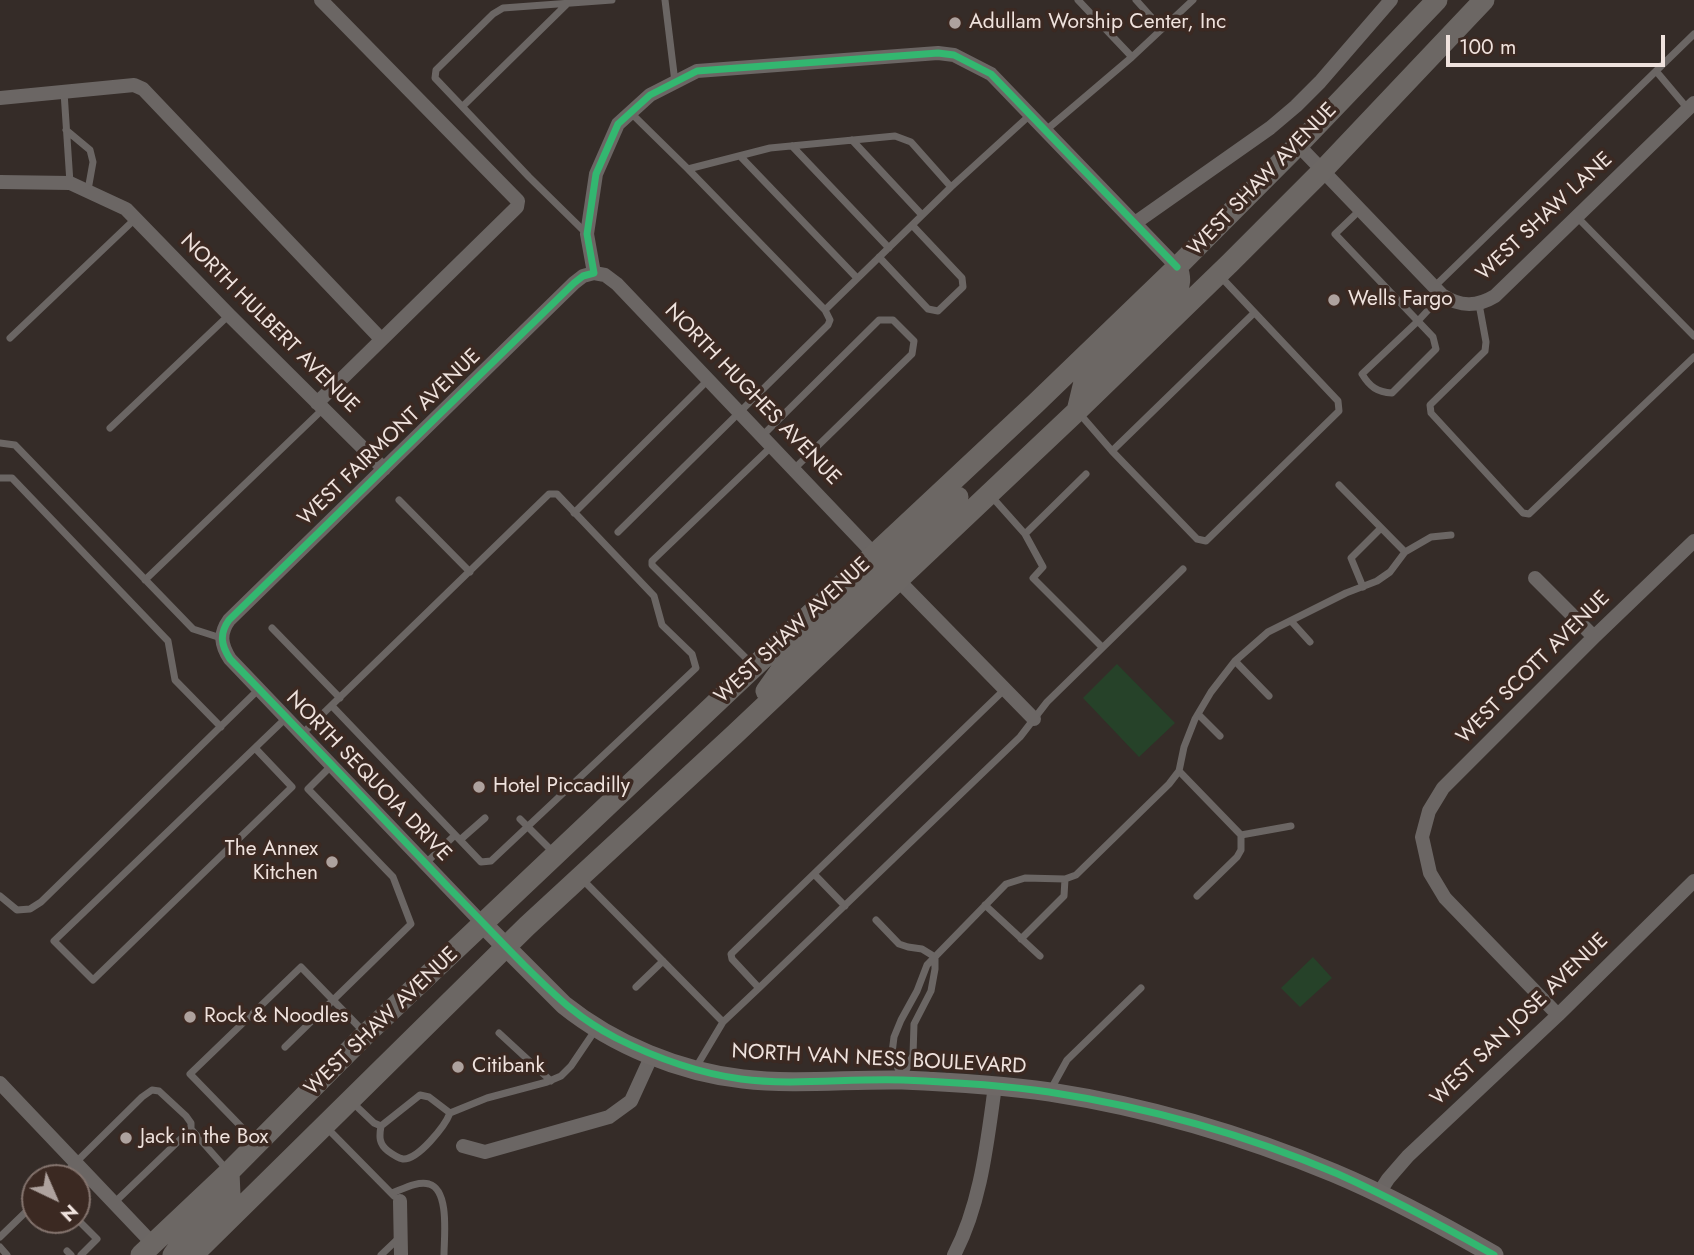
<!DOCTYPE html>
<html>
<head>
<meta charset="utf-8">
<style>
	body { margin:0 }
	#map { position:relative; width:1694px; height:1255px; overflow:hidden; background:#352c28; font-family:Jost,sans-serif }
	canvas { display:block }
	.north { position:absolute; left:21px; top:1164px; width:70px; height:70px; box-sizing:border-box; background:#3b2922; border:2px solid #83736d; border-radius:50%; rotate:136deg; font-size:19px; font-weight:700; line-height:28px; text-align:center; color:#efe2dd }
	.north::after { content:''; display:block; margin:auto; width:24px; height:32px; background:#aea29e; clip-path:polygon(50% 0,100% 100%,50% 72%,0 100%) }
	.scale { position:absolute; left:1446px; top:35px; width:219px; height:32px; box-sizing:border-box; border:4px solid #efe2dd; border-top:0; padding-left:9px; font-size:21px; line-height:24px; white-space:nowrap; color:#efe2dd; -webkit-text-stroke:5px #3b2922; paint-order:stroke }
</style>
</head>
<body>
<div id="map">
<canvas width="1694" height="1255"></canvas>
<div class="north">N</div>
<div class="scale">100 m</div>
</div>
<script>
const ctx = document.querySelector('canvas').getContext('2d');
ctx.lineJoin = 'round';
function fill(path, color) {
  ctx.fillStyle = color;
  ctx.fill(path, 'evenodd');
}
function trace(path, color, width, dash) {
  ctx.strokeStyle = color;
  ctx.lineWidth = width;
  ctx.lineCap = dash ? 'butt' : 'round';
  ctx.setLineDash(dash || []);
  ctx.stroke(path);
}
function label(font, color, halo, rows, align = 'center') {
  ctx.font = font + ' Jost,sans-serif';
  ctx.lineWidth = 7;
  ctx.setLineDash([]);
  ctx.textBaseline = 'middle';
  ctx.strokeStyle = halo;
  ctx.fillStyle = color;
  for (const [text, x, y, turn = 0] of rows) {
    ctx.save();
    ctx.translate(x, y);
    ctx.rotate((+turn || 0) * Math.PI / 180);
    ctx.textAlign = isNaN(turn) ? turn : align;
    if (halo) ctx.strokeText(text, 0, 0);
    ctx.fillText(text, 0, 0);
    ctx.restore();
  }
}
fill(new Path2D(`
	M1117,664L1175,723L1139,757L1083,698Z
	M1313,957L1332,978L1300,1007L1281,988Z`), '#264229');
trace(new Path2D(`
	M665,0L675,82
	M1078,0L1132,57
	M1136,0L1162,29
	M1656,71L1688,109
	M64,92L70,183
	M463,106L567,4
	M631,113L688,169
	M66,130L90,150L93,162L88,190
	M1045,131L1132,57L1193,0
	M852,140L922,215
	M792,146L889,248
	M740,156L857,278
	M1360,210L1335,234L1433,337L1436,349L1392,393C1377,392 1370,387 1362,374L1418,321L1442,295
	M1577,217L1694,336
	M587,234L529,177L435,78L436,70L493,14L503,8L612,0
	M879,257L928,309L938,311L963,287L962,278L912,225
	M1434,287L1694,34
	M1479,304L1486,342L1485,351L1430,405L1431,413L1523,513L1529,514L1694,357
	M825,310L951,187
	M10,338L135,219
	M1079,413L1112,451L1197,539L1206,541L1339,411L1338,401L1221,277
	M110,428L229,315
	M762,436L879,320H893L914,341L912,354L794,469
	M0,443L15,445L193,629L221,638
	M1112,451L1254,313
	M0,478H12L168,641L175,680L221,727
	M1339,485L1405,552
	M992,497L1025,534L1086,474
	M399,500L470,572
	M574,513L708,380
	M618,532L828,325L830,320L825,310L688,169L770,148L895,136L911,142L951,187L1030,115
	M1025,534L1043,567L1033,578L1102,647
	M145,580L323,409
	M1363,587L1351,558L1381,528
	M1291,621L1310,642
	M272,628L340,698
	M1235,661L1269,696
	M754,666L652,565V561L772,446
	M1198,714L1220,736
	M302,734L549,494H557L654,596L662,625L692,654L696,668L491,861L481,862L332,706
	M255,748L292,787L93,980L54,941L286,718
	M1179,771L1241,835V850L1237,857L1197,896
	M520,819L555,854
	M1241,835L1291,826
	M460,840L485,818
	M426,863L455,835
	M814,874L845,906
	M582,879L723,1022L759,988L732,959L731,954L1004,690
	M0,896L17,910L30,909L41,902L259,689
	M985,905L1040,956
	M876,920L899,944L908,947L922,949L935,957
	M1021,939L1064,896L1065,879
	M636,987L663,961
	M759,988L1020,737L1047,702L1183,569
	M499,1033L551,1081
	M285,1047L411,924L393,877L308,789L332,765
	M695,1069L723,1022
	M902,1079L892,1053L894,1037L901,1020L917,991L927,965L1006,884L1025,878L1065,879L1076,875L1169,784L1179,771L1184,747L1195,719L1211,692L1235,661L1268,632L1346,593L1377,581L1390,572L1405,552L1431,537L1451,535
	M902,1079L913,1055L914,1024L931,991L935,969V957
	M1051,1089L1067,1060L1141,988
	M353,1103L374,1123L381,1126L420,1095L429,1097L450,1113
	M381,1126C379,1137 379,1144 388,1151C392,1154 398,1158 403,1159C418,1160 445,1126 450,1113L487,1098L547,1082L561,1076L571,1066L596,1029
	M326,1127L394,1196
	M256,1142L190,1074L301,967L363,1031
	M60,1178L142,1097L152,1090L159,1091L186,1116L191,1123V1129
	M392,1193C403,1189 417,1181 429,1184C450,1190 444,1238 444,1255
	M114,1203L191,1129L228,1171
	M77,1219L97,1239L81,1255
	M0,1237L35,1203
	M0,1247L7,1255
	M67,1251L71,1255
	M381,1255L401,1236`), '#6b6664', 7);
trace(new Path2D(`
	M0,98L134,85L143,89L381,339
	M1298,145L1442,295C1460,307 1477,307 1495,296L1694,103
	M0,182L70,183L126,209L229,315L384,469
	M1135,223L1270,128L1296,106L1320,82L1391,0
	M594,273L587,234L596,174L618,124L650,95L697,71L938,53L954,55L991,74L1177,267
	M594,273L605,275L617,284L875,555
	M317,403L517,207L518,201L321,0
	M1535,578L1594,637
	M898,580L1034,719
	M483,924L230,659C221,645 219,634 229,620L574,283L583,276L594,273
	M1558,1015L1445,898L1430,873L1422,837L1429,811L1443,788L1594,637L1694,541
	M0,1083L153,1244
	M463,1146L485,1152L609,1117L631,1101L652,1055
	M1379,1193L1388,1179L1408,1156L1558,1015L1694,881
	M400,1201L401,1255
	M954,1255C981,1204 987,1143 995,1086`), '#6b6664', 14);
trace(new Path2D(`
	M483,924L564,1005C614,1045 680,1072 743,1079C795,1085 849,1079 902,1080C950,1082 1002,1085 1050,1092C1147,1107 1243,1135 1334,1173C1389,1196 1442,1225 1494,1255`), '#6e6866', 19);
trace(new Path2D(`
	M1077,411L1084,382L1174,295C1181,285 1181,278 1177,267
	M898,580L891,566L897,554L958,497
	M766,691L783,667L875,580L879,566L875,555
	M141,1255L229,1172L366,1034L754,667L1035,404L1177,267L1298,145L1437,0
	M173,1255L183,1241L230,1195L229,1172
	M193,1255L527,926L734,735L1077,411L1229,264L1323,170L1484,0`), '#6c6764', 21);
trace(new Path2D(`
	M1177,267L991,74L954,55L938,53L697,71L650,95L618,124L596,174L587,234L594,273L583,276L574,283L229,620C219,634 221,645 230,659C303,734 376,811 448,887C474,913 499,940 525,966C556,996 577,1018 616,1038C656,1058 698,1073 741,1079C794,1086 849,1078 903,1080C951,1082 1001,1085 1049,1092C1146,1107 1247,1135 1338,1174C1391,1198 1443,1226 1494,1255`), '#33b770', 7);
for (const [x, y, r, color] of [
	[955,23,7,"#aea29e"],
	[1334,300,7,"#aea29e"],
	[479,787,7,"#aea29e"],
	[332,862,7,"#aea29e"],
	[190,1017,7,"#aea29e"],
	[458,1067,7,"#aea29e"],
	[126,1138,7,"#aea29e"]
]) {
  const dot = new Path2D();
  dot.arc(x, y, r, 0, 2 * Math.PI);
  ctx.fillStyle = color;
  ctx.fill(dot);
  trace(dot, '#3b2922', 2.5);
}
label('21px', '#efe2dd', '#3b2922', [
	["Adullam Worship Center, Inc",969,23],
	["Wells Fargo",1348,300],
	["Hotel Piccadilly",493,787],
	["The Annex",318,850,"right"],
	["Kitchen",318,874,"right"],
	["Rock & Noodles",204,1017],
	["Citibank",472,1067],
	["Jack in the Box",140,1138]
], 'left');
label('21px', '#efe2dd', '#3b2922', [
	["WEST SHAW AVENUE",1263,180,-46],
	["WEST SHAW LANE",1545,217,-43],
	["NORTH HULBERT AVENUE",269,324,45],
	["NORTH HUGHES AVENUE",752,395,46],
	["WEST FAIRMONT AVENUE",390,438,-44],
	["WEST SHAW AVENUE",793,631,-43],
	["WEST SCOTT AVENUE",1534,668,-45],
	["NORTH SEQUOIA DRIVE",368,777,46],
	["WEST SAN JOSE AVENUE",1520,1020,-44],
	["WEST SHAW AVENUE",382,1022,-44],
	["NORTH VAN NESS BOULEVARD",879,1060,3]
]);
</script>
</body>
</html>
